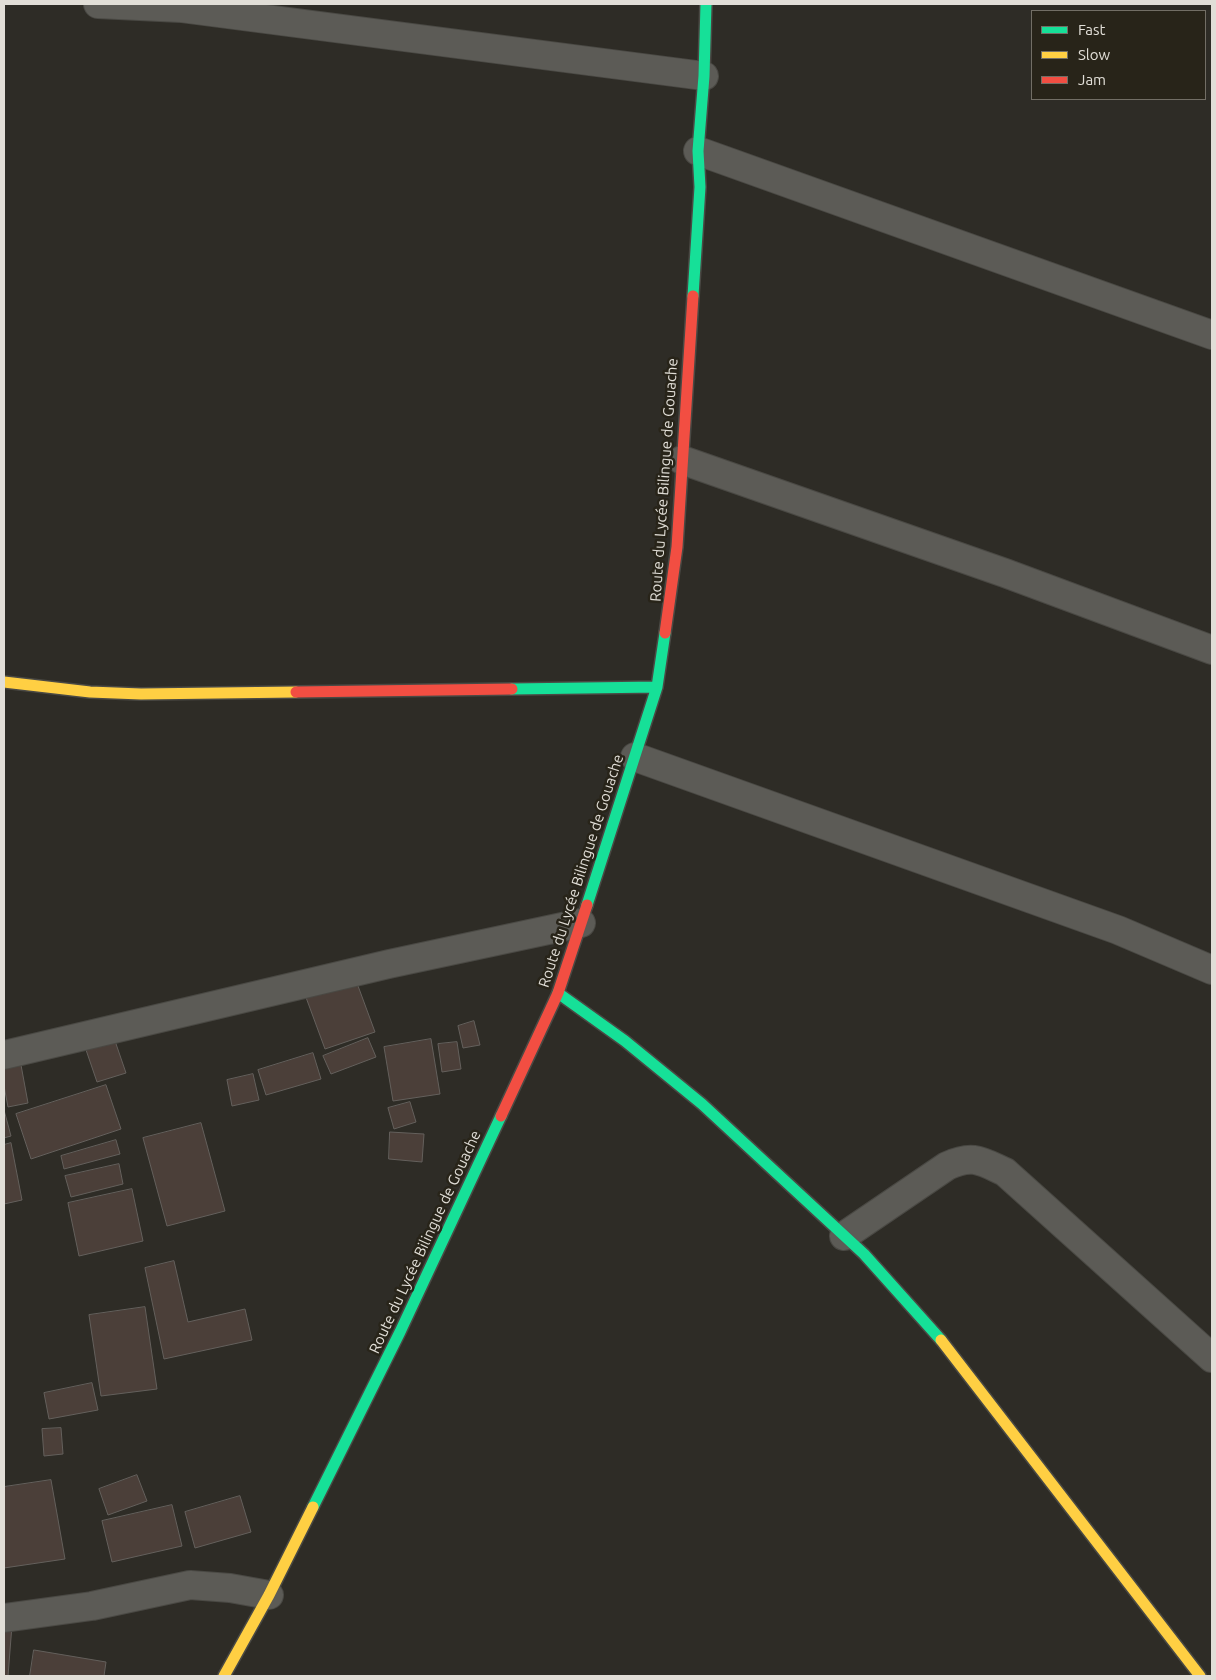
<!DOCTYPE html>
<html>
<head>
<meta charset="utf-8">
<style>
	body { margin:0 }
	#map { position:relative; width:1216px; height:1680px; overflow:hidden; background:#2e2c26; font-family:Ubuntu,sans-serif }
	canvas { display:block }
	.frame { position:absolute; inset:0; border:5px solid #e1ded7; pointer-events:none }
	.legend { position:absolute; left:1031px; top:10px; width:175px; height:90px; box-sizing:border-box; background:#282419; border:1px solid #726e65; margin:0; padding:6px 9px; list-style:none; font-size:15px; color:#e1ded7 }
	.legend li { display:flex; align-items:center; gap:10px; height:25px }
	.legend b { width:25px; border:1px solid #726e65 }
</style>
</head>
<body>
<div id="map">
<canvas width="1216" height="1680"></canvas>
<div class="frame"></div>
<ul class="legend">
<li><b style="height:6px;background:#16e098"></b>Fast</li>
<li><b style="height:6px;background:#ffcf43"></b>Slow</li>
<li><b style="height:6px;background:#f24e42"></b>Jam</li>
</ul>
</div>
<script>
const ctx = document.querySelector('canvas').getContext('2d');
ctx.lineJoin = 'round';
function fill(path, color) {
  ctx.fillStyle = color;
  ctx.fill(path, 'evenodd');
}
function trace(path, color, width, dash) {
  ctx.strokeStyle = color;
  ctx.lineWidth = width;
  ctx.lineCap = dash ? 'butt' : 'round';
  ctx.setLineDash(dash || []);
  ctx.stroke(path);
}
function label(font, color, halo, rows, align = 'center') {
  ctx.font = font + ' Ubuntu,sans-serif';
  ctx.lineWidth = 5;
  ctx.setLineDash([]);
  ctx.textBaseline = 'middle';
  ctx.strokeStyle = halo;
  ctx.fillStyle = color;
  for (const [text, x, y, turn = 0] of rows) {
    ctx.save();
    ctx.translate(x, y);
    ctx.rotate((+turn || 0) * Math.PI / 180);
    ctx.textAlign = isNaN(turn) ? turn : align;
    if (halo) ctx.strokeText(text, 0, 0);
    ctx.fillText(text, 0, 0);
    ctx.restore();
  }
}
const building = new Path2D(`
	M354,975L375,1032L325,1049L304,992Z
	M474,1021L480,1045L463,1048L458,1026Z
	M113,1035L126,1073L97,1082L84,1044Z
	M368,1038L376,1057L331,1074L323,1056Z
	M431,1039L440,1094L393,1101L384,1047Z
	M457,1042L461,1069L442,1072L438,1044Z
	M313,1053L321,1079L266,1095L258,1070Z
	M21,1065L28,1103L8,1107L4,1086V1068Z
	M253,1074L259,1100L232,1106L227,1080Z
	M106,1085L121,1129L31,1159L16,1114Z
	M410,1102L416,1122L394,1129L388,1108Z
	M4,1110L11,1136L4,1138Z
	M201,1123L225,1211L167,1226L143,1138Z
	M390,1132L424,1134L422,1162L389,1159Z
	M116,1140L120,1154L64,1169L61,1156Z
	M11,1143L22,1200L4,1204V1145Z
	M119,1164L123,1184L71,1197L65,1176Z
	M132,1189L143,1241L79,1256L68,1203Z
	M174,1261L188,1322L245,1309L252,1340L164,1359L145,1268Z
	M145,1307L157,1389L101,1396L89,1315Z
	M92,1383L98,1410L49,1419L44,1393Z
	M61,1428L63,1454L44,1456L42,1429Z
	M137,1475L147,1501L108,1515L99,1489Z
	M51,1480L65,1559L4,1568V1487Z
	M240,1496L251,1532L195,1548L185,1512Z
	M172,1505L182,1546L112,1562L102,1521Z
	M4,1624L12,1625L8,1676H4Z
	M34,1650L106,1662L104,1676H30Z`);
fill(building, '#4b3f39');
trace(building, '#64605c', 1);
const street = new Path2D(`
	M98,4L181,8L704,76
	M698,151L1212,335
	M682,460L1005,573L1212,650
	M635,757L1118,930L1212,970
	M4,1055L389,964L581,923
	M844,1236L947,1166C973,1154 981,1161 1005,1172L1212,1358
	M4,1618L92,1606L190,1585L230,1588L269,1595`);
const fast = new Path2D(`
	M693,296L700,187L698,151L704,76L706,4
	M512,689L657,687
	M587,905L657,687L665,633
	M558,993L625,1041L702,1104L864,1254L941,1340
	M313,1507L400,1332L501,1116`);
const slow = new Path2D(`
	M4,682L90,692L141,694L296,692
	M941,1340L1200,1676
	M224,1676L269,1595L313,1507`);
const jam = new Path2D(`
	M665,633L677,547L693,296
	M296,692L512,689
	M501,1116L558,993L587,905`);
trace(street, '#4a4944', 30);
trace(fast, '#4a4944', 14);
trace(slow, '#4a4944', 14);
trace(jam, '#4a4944', 14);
trace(street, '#5c5b56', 28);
trace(fast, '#16e098', 11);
trace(slow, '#ffcf43', 11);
trace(jam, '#f24e42', 11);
label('15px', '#e1ded7', '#282419', [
	["Route du Lycée Bilingue de Gouache",664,480,-86],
	["Route du Lycée Bilingue de Gouache",581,871,-72],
	["Route du Lycée Bilingue de Gouache",425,1242,-65]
]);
</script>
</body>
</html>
